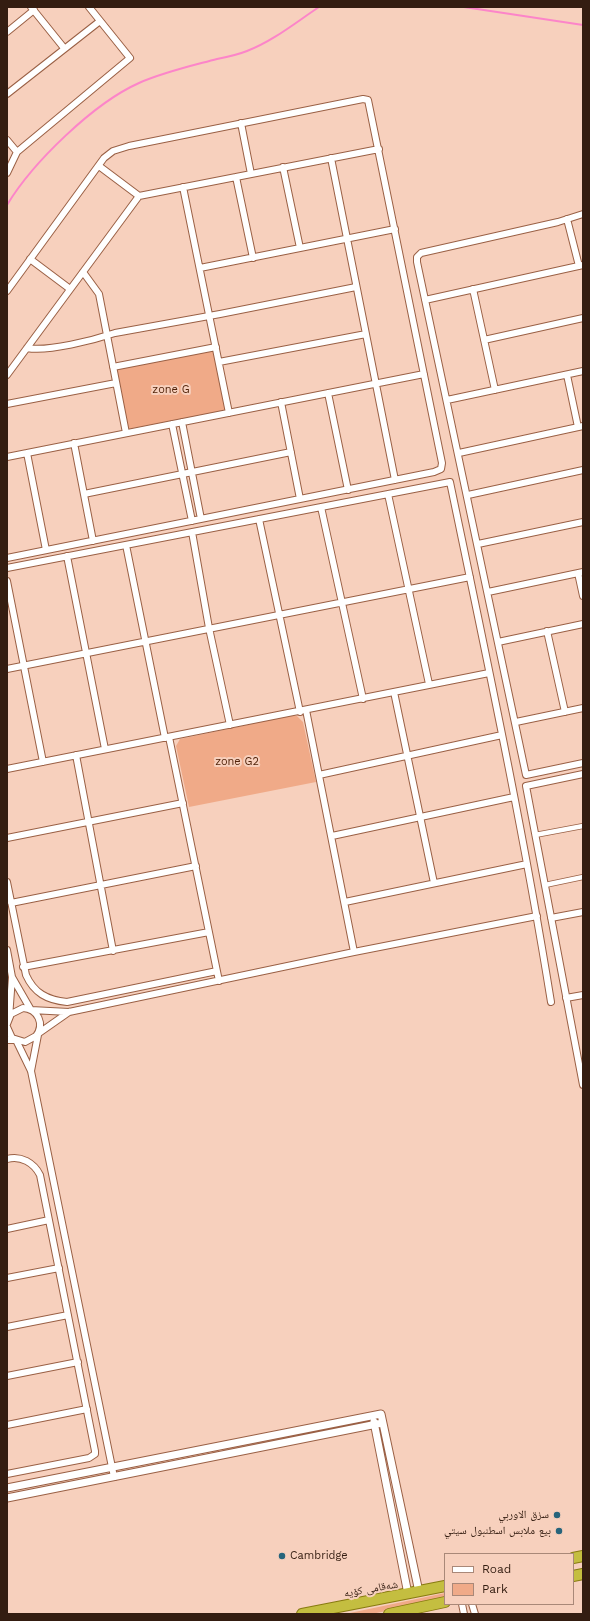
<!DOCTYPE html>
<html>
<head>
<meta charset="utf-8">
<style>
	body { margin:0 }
	#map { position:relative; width:590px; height:1621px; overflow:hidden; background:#f7d0bd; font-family:"Work Sans",sans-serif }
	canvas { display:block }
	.frame { position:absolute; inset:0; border:8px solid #341d11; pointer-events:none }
	.legend { position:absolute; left:444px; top:1553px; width:130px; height:52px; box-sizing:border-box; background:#f7d0bd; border:1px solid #a98878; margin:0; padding:5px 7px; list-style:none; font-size:12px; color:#341d11 }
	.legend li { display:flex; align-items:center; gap:8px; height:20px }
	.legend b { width:20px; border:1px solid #a98878 }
</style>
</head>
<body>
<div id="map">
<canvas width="590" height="1621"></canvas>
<div class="frame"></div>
<ul class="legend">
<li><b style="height:5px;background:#fff"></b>Road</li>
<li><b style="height:11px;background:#f0aa88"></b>Park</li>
</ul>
</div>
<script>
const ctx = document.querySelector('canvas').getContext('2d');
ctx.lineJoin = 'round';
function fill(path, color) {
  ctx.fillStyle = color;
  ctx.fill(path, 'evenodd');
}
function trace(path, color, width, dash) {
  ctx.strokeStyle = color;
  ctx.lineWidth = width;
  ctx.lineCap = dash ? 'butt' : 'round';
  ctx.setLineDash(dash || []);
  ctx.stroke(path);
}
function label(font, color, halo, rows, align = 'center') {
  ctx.font = font + ' "Work Sans","Noto Naskh Arabic",sans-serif';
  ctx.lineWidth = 4;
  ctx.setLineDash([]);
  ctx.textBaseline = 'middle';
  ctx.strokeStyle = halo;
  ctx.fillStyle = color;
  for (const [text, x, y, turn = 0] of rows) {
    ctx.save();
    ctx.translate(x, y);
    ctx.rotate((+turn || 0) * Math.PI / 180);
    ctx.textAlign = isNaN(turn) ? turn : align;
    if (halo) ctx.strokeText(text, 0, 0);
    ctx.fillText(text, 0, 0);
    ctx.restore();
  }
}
fill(new Path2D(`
	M214,350L226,411L128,429L116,369Z
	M290,716H297L303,722L316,782L189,807L176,746L180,739Z
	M445,1593V1598L372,1614H345Z`), '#f0aa88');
trace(new Path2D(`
	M464,7L583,25
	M7,205C33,162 94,103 139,83C164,72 191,66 217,59C227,57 237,55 247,51C273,41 295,23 319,7`), '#fc85c9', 2);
const pedestrian = new Path2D(`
	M535,835L583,826
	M545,885L583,877`);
const minor = new Path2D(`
	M31,7L64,48
	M7,32L34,10
	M7,94L100,21
	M241,123L251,174
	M7,140L17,152
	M331,158L395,480
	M99,166L139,196
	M283,167L300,248
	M7,173L17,152L130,58L89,7
	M236,177L253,258
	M183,187L229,413
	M583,214L558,222L421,253L417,257V262L526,775L583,763
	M567,219L579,266
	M30,259L70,289
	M200,268L395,229
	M83,272L99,294L126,433
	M473,289L495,390
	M7,291L104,158L113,151L129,146L363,99L368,100L442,463L441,469L434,472L7,558
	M425,300L583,265
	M484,340L583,318
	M27,348C48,352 94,340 115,333L220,314L356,287
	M219,362L366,334
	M113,367L216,347
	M7,375L139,196L379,149
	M567,375L578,427
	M328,393L348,490
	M447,400L583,371
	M281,402L300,499
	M7,404L116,383
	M182,422L201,519
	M172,424L192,521
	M74,443L93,541
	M27,453L46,550
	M459,453L583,426
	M7,457L424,374
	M84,494L291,452
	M388,494L429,684
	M468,495L583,470
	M321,507L363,699
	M259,519L300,712
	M192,532L209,628L230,725
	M478,544L583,522
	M126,545L165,738
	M67,556L105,749
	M7,568L450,482C486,655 523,828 551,1002
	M578,573L583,596
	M7,581L43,762
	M488,592L583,572
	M547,631L565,712
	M498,642L583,624
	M7,669L470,577
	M394,692L434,883
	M306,710L354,952
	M516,722L583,708
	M169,737L219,981
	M76,755L113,951
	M7,769L489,673
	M583,774L526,786L583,1085
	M319,775L502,735
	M332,836L514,797
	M7,838L183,803
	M7,882L26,975C34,993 47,1000 67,1002L217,971
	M345,902L527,864
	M11,903L196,866
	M551,918L583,912
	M7,950L12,977L9,1018
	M23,967L209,932
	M12,977L31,1010
	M566,998L583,995
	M31,1010L69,1012L354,952L537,916
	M7,1024L11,1014L23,1008C38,1009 45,1024 36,1036L25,1042L12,1038L7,1027
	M39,1033L69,1012
	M7,1040H16L31,1071L114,1477
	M31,1071L38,1035
	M7,1159C21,1155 34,1163 40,1175L95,1451V1454L89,1458L7,1474
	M7,1229L49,1220
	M7,1278L59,1268
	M7,1327L68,1315
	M7,1376L78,1362
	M7,1425L87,1409
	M462,1604L464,1614
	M472,1604L475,1614`);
const tertiary = new Path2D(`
	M374,1422L408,1594
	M7,1488L381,1414L419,1592
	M7,1498L382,1423`);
const trunk = new Path2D(`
	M573,1558L583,1556
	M573,1576L583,1574
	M302,1614L445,1586
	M389,1614L445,1602`);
trace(pedestrian, '#9a6045', 6);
trace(minor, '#9a6045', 8);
trace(tertiary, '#9a6045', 9);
trace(trunk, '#887b11', 12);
trace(pedestrian, '#fff', 4.5);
trace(minor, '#fff', 6);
trace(tertiary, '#fff', 7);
trace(trunk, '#c4be40', 10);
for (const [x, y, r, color] of [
	[557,1515,4,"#27647b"],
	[559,1531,4,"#27647b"],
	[282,1556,4,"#27647b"]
]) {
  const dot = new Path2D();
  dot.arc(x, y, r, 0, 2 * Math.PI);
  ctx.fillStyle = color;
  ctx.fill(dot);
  trace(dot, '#f7d0bd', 1.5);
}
label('11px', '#502209', '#f7d0bd', [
	["zone G",171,390],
	["zone G2",237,762]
]);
label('11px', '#341d11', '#f7d0bd', [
	["سزق الاوربي",549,1515],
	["بيع ملابس اسطنبول سيتي",551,1531],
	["Cambridge",290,1556,"left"]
], 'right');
label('11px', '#341d11', '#f7d0bd', [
	["شەقامی کۆیە",371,1589,-10]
]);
</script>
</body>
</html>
